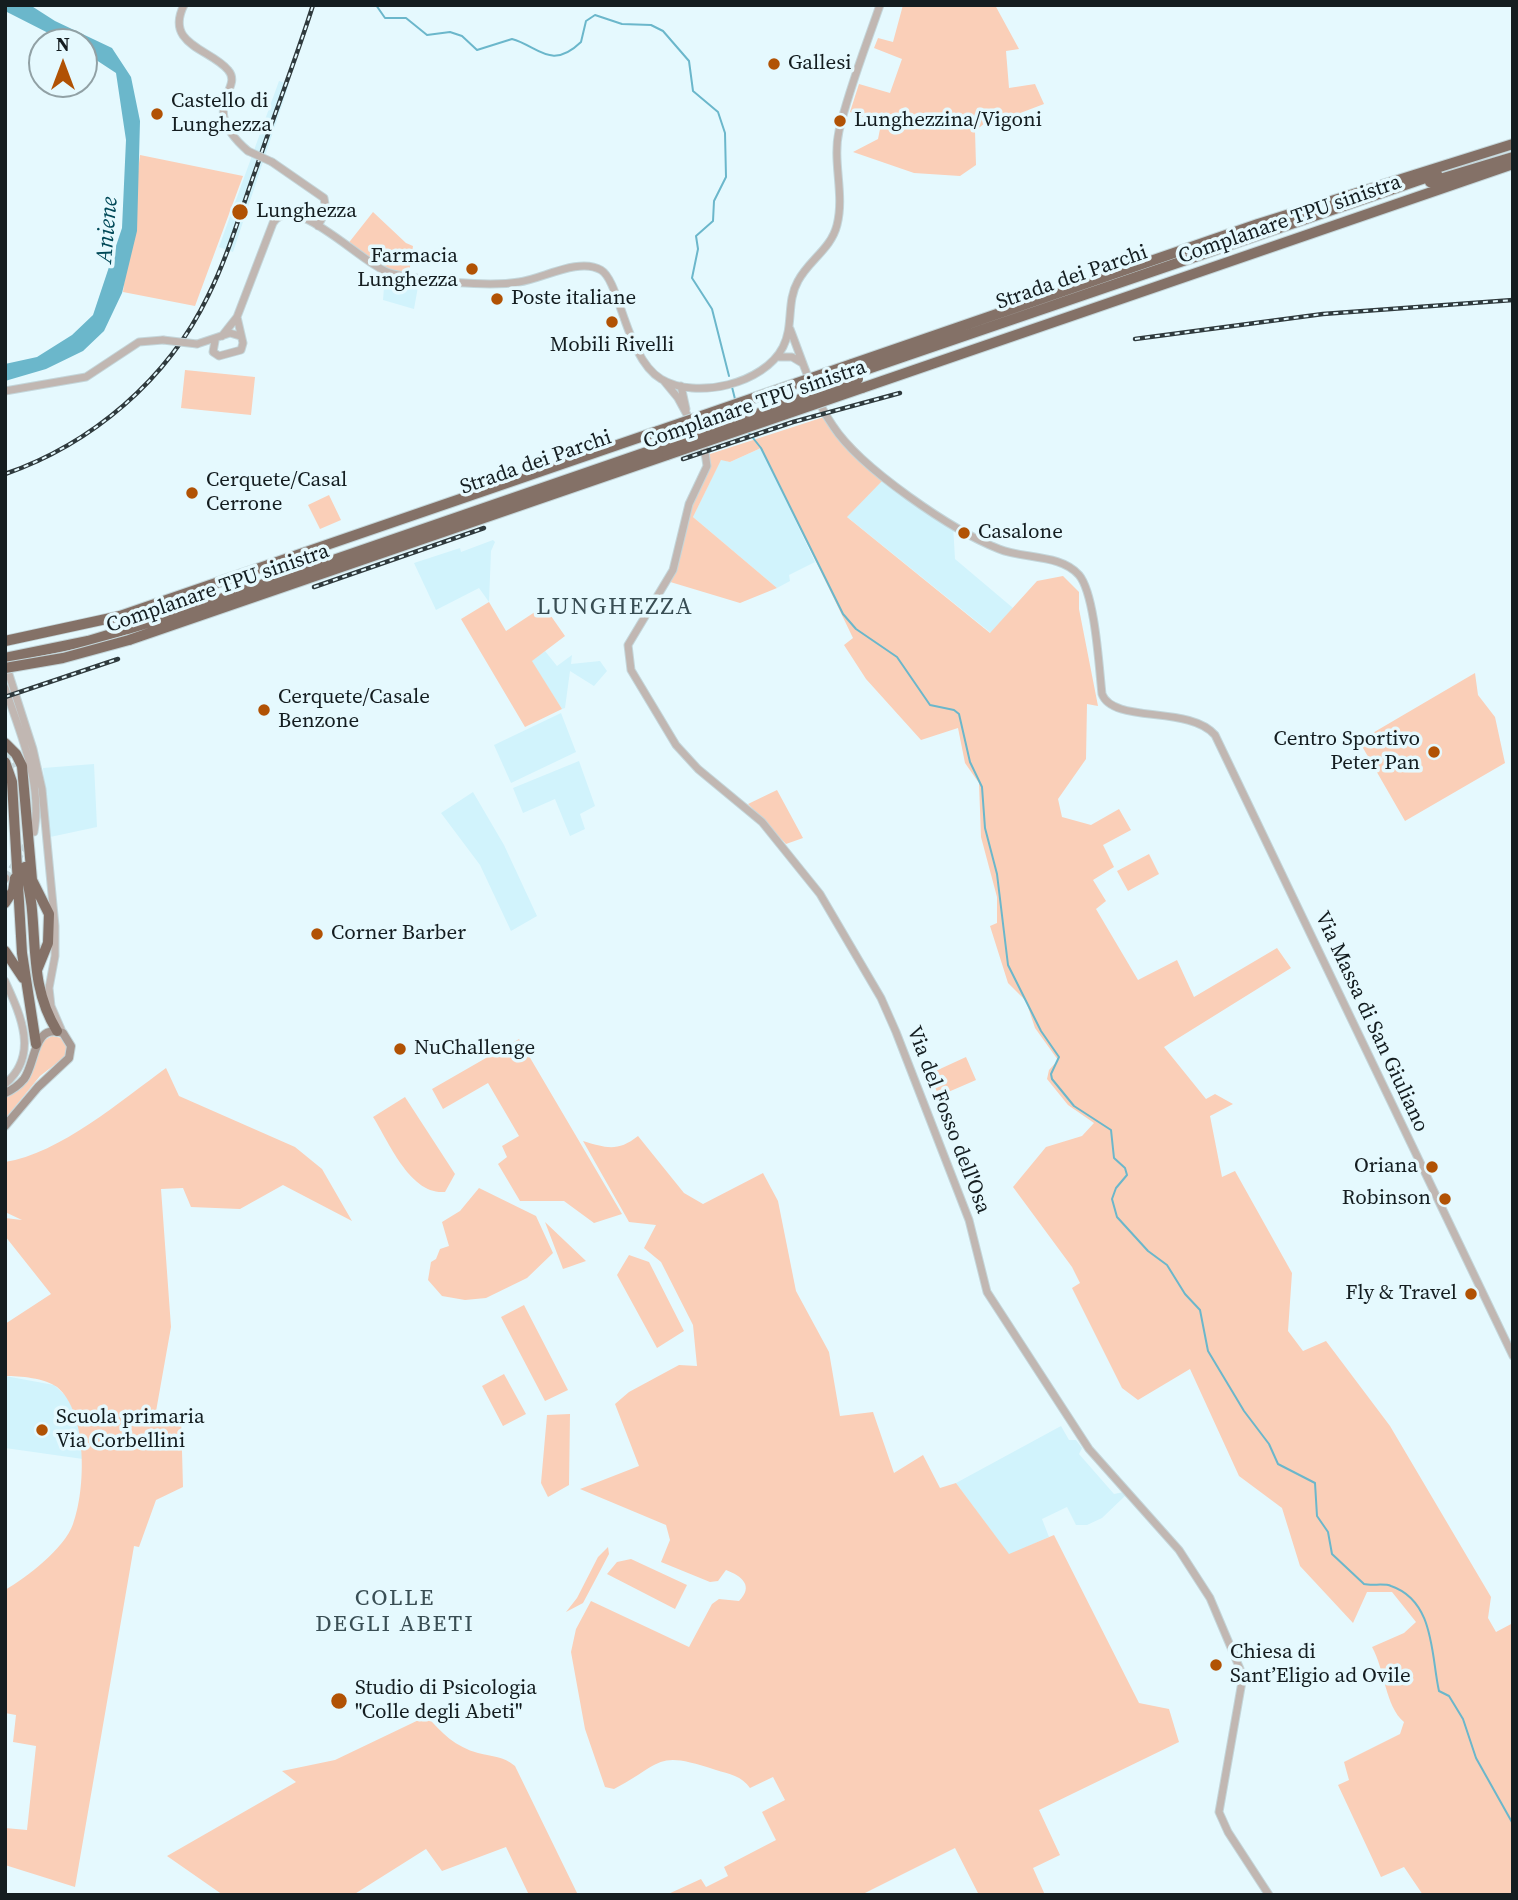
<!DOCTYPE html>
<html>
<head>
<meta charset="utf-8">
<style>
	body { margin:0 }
	#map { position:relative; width:1518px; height:1900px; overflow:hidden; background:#e5f9fe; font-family:"Source Serif 4",serif }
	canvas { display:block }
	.frame { position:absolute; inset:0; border:7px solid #141d20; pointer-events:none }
	.north { position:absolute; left:28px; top:28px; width:70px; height:70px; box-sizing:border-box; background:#e5f9fe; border:2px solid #91a1a5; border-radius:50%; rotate:0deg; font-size:19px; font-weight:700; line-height:28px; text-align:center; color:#141d20 }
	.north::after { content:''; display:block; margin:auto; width:24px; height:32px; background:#b15204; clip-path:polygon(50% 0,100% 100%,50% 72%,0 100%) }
</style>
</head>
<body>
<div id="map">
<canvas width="1518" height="1900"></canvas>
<div class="frame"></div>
<div class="north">N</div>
</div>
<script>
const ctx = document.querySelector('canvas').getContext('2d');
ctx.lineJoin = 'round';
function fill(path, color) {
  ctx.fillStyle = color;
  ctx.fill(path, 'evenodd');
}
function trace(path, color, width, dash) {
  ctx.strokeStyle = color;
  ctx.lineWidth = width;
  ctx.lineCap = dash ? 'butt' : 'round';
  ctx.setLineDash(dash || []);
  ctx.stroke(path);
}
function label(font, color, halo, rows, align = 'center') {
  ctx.font = font + ' "Source Serif 4",serif';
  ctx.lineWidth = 7;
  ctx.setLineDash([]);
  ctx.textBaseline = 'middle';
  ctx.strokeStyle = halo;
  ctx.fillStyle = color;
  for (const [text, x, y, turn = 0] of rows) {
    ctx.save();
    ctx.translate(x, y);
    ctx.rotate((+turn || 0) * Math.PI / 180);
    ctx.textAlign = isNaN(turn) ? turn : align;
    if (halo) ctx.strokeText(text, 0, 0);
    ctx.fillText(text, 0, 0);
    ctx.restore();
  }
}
fill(new Path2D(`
	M279,81L289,84L233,252L219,247Z
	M385,275L419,281L414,309L383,300Z
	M761,448L815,562L789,575L790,581L777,588L693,517L721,459L730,462Z
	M885,478L953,524L955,559L1013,608L991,633L846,516Z
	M493,540L495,542L491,551L489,602L479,588L436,610L414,563L460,548L461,552Z
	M545,651L557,666L572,655L571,664L600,661L607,671L594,686L570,671L565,708L562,709L531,661Z
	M561,713L576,752L511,783L494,745Z
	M579,761L595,806L580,814L585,829L570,836L555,799L523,813L513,788Z
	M94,764L97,827L50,837L43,768Z
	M473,792L504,845L537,916L511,931L480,865L441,813Z
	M5,1376L54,1385L66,1396L76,1413L83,1459L5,1448Z
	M1061,1426L1069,1440H1076L1082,1448L1079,1454L1114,1494L1124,1492L1126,1495L1102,1518L1087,1525H1076L1067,1507L1042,1519L1049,1537L1009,1555L956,1483Z`), '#d1f3fc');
fill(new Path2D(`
	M903,5H995L1019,49L1006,51L1009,88L1035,84L1044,104L1007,118L995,115L975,131L976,165L960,176L914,173L853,152L878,139L881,124L850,112L859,84L890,93L902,59L874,48L878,38L893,42Z
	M140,155L243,176L195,306L123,292Z
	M373,212L406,243L413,246L409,274L375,266L347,245Z
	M185,370L255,377L251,415L181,408Z
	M827,416L885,478L847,517L990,633L1037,581L1063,576L1079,592V609L1098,706L1087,704L1086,759L1058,799L1062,817L1091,825L1119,809L1131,830L1103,845L1114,867L1093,880L1106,901L1096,909L1138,980L1177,960L1194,997L1277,948L1291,968L1164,1047L1206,1099L1215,1094L1233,1104L1210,1116L1222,1177L1235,1171L1292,1273L1288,1331L1303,1351L1326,1341L1390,1426L1491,1597L1488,1618L1496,1632L1513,1623V1895H1423L1404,1867L1381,1877L1338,1785L1349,1780L1344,1762L1400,1734L1404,1722C1385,1706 1385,1670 1372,1647L1404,1633L1416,1622L1392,1592H1367L1353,1623L1300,1566L1282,1508L1239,1476L1190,1369L1138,1400L1122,1388L1072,1288L1080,1283L1072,1267L1013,1187L1046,1147L1082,1136L1094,1123L1068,1105L1047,1079L1049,1070L1058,1060L1035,1028L1026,1001L1008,983L990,926L997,923V897L981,837L979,783L965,763L958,728L921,740L866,679L844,645L853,638L761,448L730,462L721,460L693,517L777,588L740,603L667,581L707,455Z
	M329,495L341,520L320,529L308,505Z
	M489,602L506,631L544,606L565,636L532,661L562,709L525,727L461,619Z
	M1475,673L1478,695L1495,717L1505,763L1405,821L1359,741Z
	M777,790L803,838L786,844L748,804Z
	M1149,854L1159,874L1128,891L1117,871Z
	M52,1036L62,1038L67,1045L66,1056L40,1076L5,1119V1099L30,1077L43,1041Z
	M519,1039L622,1214L594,1223L564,1201H520L498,1164L507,1157L502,1146L519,1136L488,1083L443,1109L432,1089Z
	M966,1057L976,1080L939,1096L929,1074Z
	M166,1068L179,1096L295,1147L322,1169L352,1221L283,1185L240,1209L191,1207L183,1188L161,1189L171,1327L155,1417L181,1415L183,1487L156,1500L139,1547L134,1546L75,1887L5,1865V1828L27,1830L36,1746L13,1742L16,1715L5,1713V1590C26,1578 65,1548 73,1524C86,1490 88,1412 57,1387C45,1378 20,1376 5,1376V1324L51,1294L5,1236V1218L22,1220L5,1212V1162C59,1154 122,1100 166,1068Z
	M405,1097L455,1174L445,1192C410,1195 389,1142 373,1117Z
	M638,1136L684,1193L703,1204L763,1173L778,1201L796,1291L829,1352L840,1416L873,1412L894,1473L923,1455L940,1488L956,1483L1009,1554L1054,1535L1139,1703L1169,1709L1179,1742L1039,1810L1060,1855L1033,1868L1045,1895H979L955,1848L861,1895H666L701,1879L706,1887L728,1876L724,1867L776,1840L762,1812L785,1800L773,1777L750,1788C742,1776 729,1774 716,1770C655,1750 665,1762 614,1789L605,1787L585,1729L571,1652L576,1629L591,1601L689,1647L712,1604L719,1599L739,1601C754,1586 742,1576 726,1570L718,1581L710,1582L661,1562L670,1540L666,1525L580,1489L639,1466L615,1404L629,1392L679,1365L697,1366L693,1325L661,1262L644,1248L656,1225L629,1222L583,1141C606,1148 618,1152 638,1136Z
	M479,1188L536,1216L553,1253L527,1278L486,1298L465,1300L442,1296L428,1280L431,1262L436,1259L440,1249L449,1246L442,1222L460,1211Z
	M545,1222L586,1261L563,1269Z
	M629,1255L649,1262L684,1331L657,1348L617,1275Z
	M524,1305L568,1390L545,1401L501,1317Z
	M504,1374L526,1414L503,1426L482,1386Z
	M570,1414L569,1485L548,1497L541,1483L547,1415Z
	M608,1547L609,1554L583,1603L566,1612L577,1598L598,1557Z
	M631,1559L687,1585L675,1609L607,1574L617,1562Z
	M427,1716C441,1733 456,1747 478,1753C493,1757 503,1756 515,1766L578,1895H529L506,1847L442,1871L426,1849L353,1895H223L167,1856L296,1782L282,1771L335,1760Z`), '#facfb8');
fill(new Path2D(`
	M5,5H30L55,21L112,48L131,77L140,121L137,231L122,293L104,331L83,351L46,369L5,381V364L37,357L72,335L93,315L122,228L126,140L116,73L84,52V42H66L5,11Z`), '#6bb7cb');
trace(new Path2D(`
	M376,5L385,18H406L427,35L450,32L462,36L477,50L512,39C538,46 551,71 581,42L586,21L595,15L622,24L651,25L663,31L689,61L693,91L718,112L725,133L726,177L714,201L713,221L696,236L698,249L692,278L712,309L729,376
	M732,387L735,399
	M749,433L761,448L843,614L856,629L897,657L930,705L954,710L959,714L970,762L982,787L985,828L997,874L1008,965L1041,1031L1059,1057L1051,1074L1052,1079L1074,1106L1111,1130L1114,1158L1125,1168L1127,1175L1116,1188L1112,1199L1117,1217L1148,1251L1167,1265L1185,1294L1200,1310L1208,1351L1244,1411L1269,1444L1278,1464L1315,1483L1317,1516L1328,1532L1332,1554L1364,1584C1372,1586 1385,1583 1391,1586C1435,1601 1431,1656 1439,1691L1449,1696L1463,1719L1476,1758L1513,1824`), '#6bb7cb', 2);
trace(new Path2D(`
	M6,878L28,842`), '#c6d8dd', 7, [7, 3.5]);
trace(new Path2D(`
	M5,750L15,767`), '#c6d8dd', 10, [10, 5]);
const tertiary = new Path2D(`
	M184,5C164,45 211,49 228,70C245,89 196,106 248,151
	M272,162L324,198L326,210L318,226
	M790,329C803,362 813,397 833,426C860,468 953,531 999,549C1023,559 1061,554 1079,575C1095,594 1099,667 1102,694C1113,724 1190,705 1215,735L1513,1356
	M222,336L237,317L273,223C295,189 363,267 393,274C423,281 489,287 519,282C542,279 579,257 601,270C620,281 626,358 661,379C696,400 764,384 783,347C794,326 786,302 798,281C809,260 831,249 837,225C845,194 832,162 839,131C849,88 866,46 880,5
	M215,341L213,352L219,356L241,350L243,343L237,317
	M197,344L230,333L240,336
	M777,357H792L802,363
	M664,381L678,398L704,446L707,466L689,504L673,570L628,645L631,670L676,745L698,769L762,822L820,894L881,998L896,1032L969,1220L987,1292L1089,1449L1179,1550L1210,1598L1243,1676L1219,1812L1228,1832L1269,1895
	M681,386L686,409
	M5,391L86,377L139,342L163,340
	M6,665L33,749L42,789L55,926V956L49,988L51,1006L61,1029
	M5,688C20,733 43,784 34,832
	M5,879L6,878
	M5,981C20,1014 40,1055 5,1084`);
const secondary = new Path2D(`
	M5,1093C12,1090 19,1085 24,1079C36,1063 33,1022 63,1033L71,1046L69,1058L38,1087L5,1126`);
const motorway = new Path2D(`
	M1430,182L1513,157
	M852,364L1258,224L1513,144
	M856,373L1437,174
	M862,388L1513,164
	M129,640L667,455
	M5,641L120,616L658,431
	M5,658L88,641L171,616L664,446
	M5,743L16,754L22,766L32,880L49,914L48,943L37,970
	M5,762L12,782L22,953L36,1044
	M25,867C27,882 31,896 32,910C36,954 33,992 57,1031
	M5,903L13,891L15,878
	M5,951L23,978`);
trace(tertiary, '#c4d6da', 9);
trace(secondary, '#c4d6da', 10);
trace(motorway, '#c4d6da', 12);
trace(tertiary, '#c1b7b2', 7);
trace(secondary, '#a79992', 8);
trace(motorway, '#847167', 10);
const rail = new Path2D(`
	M1135,339L1323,314L1513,300
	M683,459L793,422L900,393
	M5,474C92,444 168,379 208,296C229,254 241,210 257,166C275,112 296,59 313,5
	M314,587L484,528
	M5,697L118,659`);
trace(rail, '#2f3a3d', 4.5);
trace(rail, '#e5f9fe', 2, [5]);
const tertiaryBridge = new Path2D(`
	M248,151L272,162
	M163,340L197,344`);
const motorwayBridge = new Path2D(`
	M658,431L852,364
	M664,446L858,379
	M667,455L862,388
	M5,668L63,658L129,640`);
trace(tertiaryBridge, '#c4d6da', 9, []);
trace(motorwayBridge, '#c4d6da', 12, []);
trace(tertiaryBridge, '#c1b7b2', 7);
trace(motorwayBridge, '#847167', 10);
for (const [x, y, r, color] of [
	[774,64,7,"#b15204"],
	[157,114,7,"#b15204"],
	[840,121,7,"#b15204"],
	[240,212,9,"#b15204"],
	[472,269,7,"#b15204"],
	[497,299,7,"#b15204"],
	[612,322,7,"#b15204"],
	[192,493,7,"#b15204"],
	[964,533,7,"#b15204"],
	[264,710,7,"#b15204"],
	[1434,752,7,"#b15204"],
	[317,934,7,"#b15204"],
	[400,1049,7,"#b15204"],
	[1432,1167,7,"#b15204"],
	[1445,1199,7,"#b15204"],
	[1471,1294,7,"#b15204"],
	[42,1430,7,"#b15204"],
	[1216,1665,7,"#b15204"],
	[339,1701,9,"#b15204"]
]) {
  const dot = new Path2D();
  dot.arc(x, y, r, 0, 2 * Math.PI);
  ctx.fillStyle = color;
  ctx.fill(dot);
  trace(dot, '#e5f9fe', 2.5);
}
label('21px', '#141d20', '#e5f9fe', [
	["Gallesi",788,64],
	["Castello di",171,102],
	["Lunghezza",171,126],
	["Lunghezzina/Vigoni",854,121],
	["Lunghezza",256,212],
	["Farmacia",458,257,"right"],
	["Lunghezza",458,281,"right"],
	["Poste italiane",511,299],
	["Mobili Rivelli",612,346,"center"],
	["Cerquete/Casal",206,481],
	["Cerrone",206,505],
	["Casalone",978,533],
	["Cerquete/Casale",278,698],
	["Benzone",278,722],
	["Centro Sportivo",1420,740,"right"],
	["Peter Pan",1420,764,"right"],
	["Corner Barber",331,934],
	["NuChallenge",414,1049],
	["Oriana",1418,1167,"right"],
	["Robinson",1431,1199,"right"],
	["Fly & Travel",1457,1294,"right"],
	["Scuola primaria",56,1418],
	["Via Corbellini",56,1442],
	["Chiesa di",1230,1653],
	["Sant’Eligio ad Ovile",1230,1677],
	["Studio di Psicologia",355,1689],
	["\"Colle degli Abeti\"",355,1713]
], 'left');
label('21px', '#141d20', '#e5f9fe', [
	["Complanare TPU sinistra",1290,220,-19],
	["Strada dei Parchi",1072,278,-19],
	["Complanare TPU sinistra",755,405,-19],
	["Strada dei Parchi",536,463,-19],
	["Complanare TPU sinistra",218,589,-19],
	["Via Massa di San Giuliano",1371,1022,65],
	["Via del Fosso dell'Osa",948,1120,69]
]);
label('italic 23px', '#014958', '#e5f9fe', [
	["Aniene",108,230,-85]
]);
ctx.letterSpacing = '2px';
label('23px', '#394e54', '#e5f9fe', [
	["COLLE",395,1599],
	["DEGLI ABETI",395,1625]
]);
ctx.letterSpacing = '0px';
ctx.letterSpacing = '2px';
label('24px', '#394e54', '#e5f9fe', [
	["LUNGHEZZA",615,608]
]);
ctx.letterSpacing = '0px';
</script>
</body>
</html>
